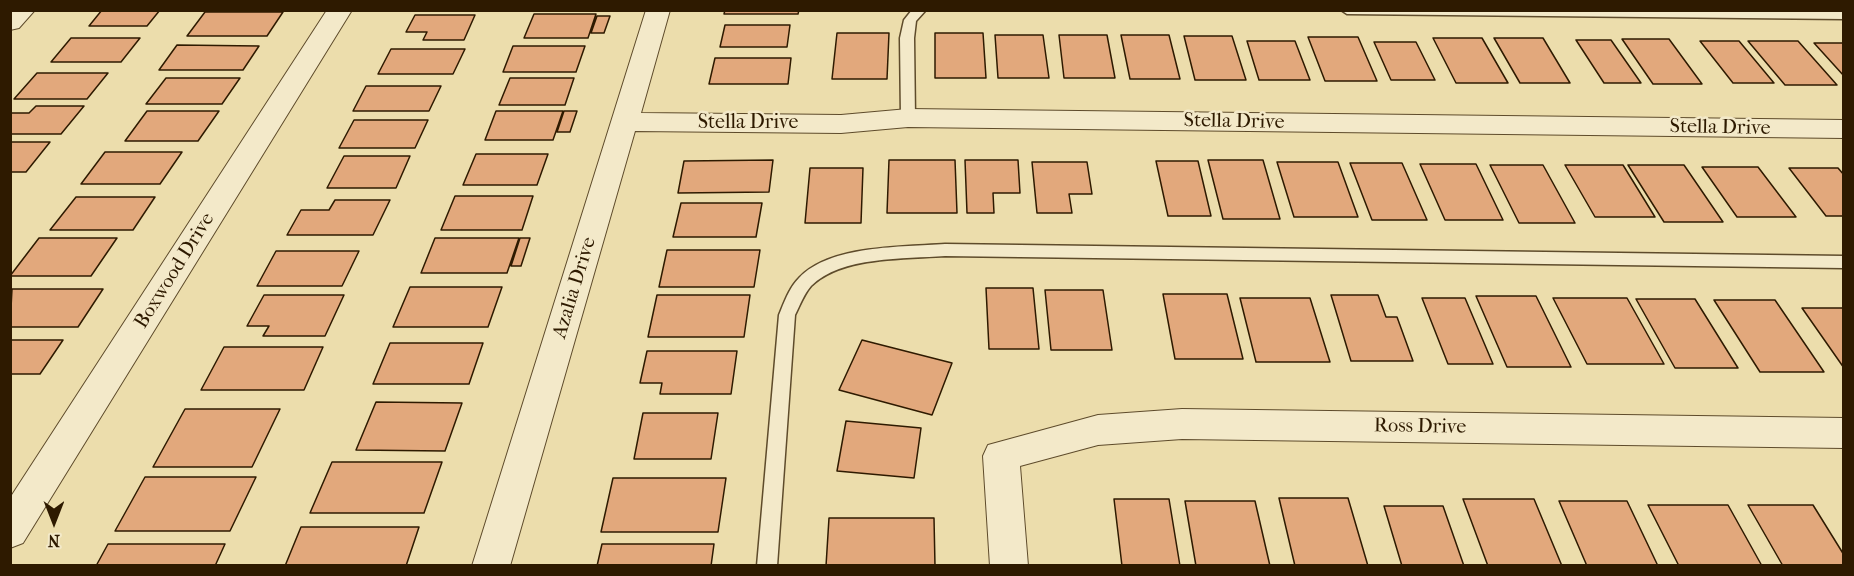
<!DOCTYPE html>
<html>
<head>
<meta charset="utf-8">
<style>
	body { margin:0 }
	#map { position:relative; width:1854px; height:576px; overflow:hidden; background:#ecddac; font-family:"IM FELL French Canon",serif }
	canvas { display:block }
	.frame { position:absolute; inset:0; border:12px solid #2e1a00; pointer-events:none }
	.north { position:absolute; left:24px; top:492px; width:60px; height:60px; -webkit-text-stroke:4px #f3e9c9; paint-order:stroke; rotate:180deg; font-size:16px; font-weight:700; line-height:24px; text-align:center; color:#2e1a00 }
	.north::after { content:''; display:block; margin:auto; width:21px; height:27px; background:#2e1a00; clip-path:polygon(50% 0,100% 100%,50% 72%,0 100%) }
</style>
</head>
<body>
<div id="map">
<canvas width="1854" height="576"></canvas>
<div class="frame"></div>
<div class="north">N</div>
</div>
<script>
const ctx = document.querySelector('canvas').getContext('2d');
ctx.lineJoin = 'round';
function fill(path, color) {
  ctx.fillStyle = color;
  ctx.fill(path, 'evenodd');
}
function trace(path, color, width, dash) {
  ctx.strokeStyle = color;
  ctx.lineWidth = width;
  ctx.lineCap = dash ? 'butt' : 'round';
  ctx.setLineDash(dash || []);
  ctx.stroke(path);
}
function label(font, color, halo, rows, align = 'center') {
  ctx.font = font + ' "IM FELL French Canon",serif';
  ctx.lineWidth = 5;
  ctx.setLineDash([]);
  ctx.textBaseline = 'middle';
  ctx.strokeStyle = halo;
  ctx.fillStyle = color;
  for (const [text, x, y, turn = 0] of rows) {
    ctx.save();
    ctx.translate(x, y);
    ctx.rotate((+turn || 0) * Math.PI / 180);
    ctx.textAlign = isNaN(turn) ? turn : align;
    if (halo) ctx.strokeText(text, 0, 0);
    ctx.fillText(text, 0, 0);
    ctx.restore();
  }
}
const building = new Path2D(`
	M102,10H160L147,26H89Z
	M725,10H799L798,14H724Z
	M205,12H283L267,36H187Z
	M534,14H596L588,38H524Z
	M415,15H475L464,40H423L427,32H406Z
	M597,16H610L604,33H591Z
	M725,25H790L787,47H720Z
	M837,33H889L887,79H832Z
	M935,33H983L986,78H935Z
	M995,35H1043L1049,78H998Z
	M1059,35H1107L1115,78H1064Z
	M1121,35H1169L1180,79H1130Z
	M1184,36H1232L1246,80H1195Z
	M1308,37H1358L1377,81H1325Z
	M71,38H140L121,62H51Z
	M1433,38H1482L1508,83H1456Z
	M1494,38H1543L1570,83H1520Z
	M1622,39H1669L1702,84H1653Z
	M1576,40H1611L1641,83H1604Z
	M1247,41H1295L1310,80H1259Z
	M1700,41H1739L1774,83H1733Z
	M1748,41H1798L1837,85H1785Z
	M1374,42H1416L1435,80H1391Z
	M1814,43H1844V76Z
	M177,45L259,46L243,70H159Z
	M513,46H585L576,72H503Z
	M391,49H465L453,74H378Z
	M715,58H791L788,84H709Z
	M37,73H108L87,99H14Z
	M166,78H240L222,104H146Z
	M510,78H574L565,105H499Z
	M366,86H441L429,111H353Z
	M36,106H84L61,134H10V113H29Z
	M147,111H219L198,141H125Z
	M496,111H563L553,140H485Z
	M564,111H577L570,132H557Z
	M354,120H428L415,148H339Z
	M10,142H50L26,172H10Z
	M105,152H182L160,184H81Z
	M476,154H548L537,185H463Z
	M344,156H410L396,188H327Z
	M773,160L769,192L678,193L684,161Z
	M889,160H955L957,213H887Z
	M965,160H1018L1020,193H993L994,213H967Z
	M1208,160H1263L1280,219H1223Z
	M1156,161H1198L1211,216H1168Z
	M1032,162H1087L1092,194H1069L1072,213H1037Z
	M1277,162H1338L1358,217H1294Z
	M1350,163H1402L1427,220H1372Z
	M1420,164H1476L1503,220H1445Z
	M1490,165H1543L1575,223H1519Z
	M1565,165H1623L1655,217H1595Z
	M1628,165H1684L1723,222H1664Z
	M1702,167H1758L1796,217H1737Z
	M810,168H863L861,223H805Z
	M1789,168H1838L1844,175V216H1826Z
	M455,196H533L522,230H441Z
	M76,197H155L133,230H50Z
	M335,200H390L373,235H287L301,210H329Z
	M681,203H762L756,237H673Z
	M39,238H117L91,276H10Z
	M435,238H519L507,273H421Z
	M520,238H530L521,266H511Z
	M667,250H760L754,287H659Z
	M276,251H359L342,286H257Z
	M410,287H502L488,327H393Z
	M986,288H1033L1039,349H989Z
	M12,289H103L78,327H10Z
	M1045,290H1103L1112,350H1051Z
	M1163,294H1227L1243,359H1175Z
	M264,295H344L325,336H263L269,326H247Z
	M657,295H750L744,337H648Z
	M1331,295H1378L1386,317H1397L1413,361H1351Z
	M1476,296H1536L1571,367H1507Z
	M1240,298H1310L1330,362H1256Z
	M1422,298H1465L1493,364H1448Z
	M1553,298H1627L1664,364H1587Z
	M1636,299H1695L1738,368H1675Z
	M1714,300H1775L1824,372H1760Z
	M1802,308H1844V368Z
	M10,340H63L40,374H10Z
	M862,340L952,363L932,415L839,390Z
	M390,343H483L469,384H373Z
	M224,347H323L304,390H201Z
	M647,351H737L731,394H660L662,383H640Z
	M376,402L462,403L445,451L356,450Z
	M185,409H280L252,467H153Z
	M643,413H718L711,459H634Z
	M846,421L921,428L914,478L837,471Z
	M332,462H442L424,513H310Z
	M145,477H256L230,531H115Z
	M613,478H726L718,532H601Z
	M1279,498H1348L1368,566H1295Z
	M1114,499H1169L1180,566H1122Z
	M1463,499H1534L1562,566H1488Z
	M1185,501H1255L1270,566H1196Z
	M1559,501H1627L1658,566H1587Z
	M1648,505H1728L1762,566H1679Z
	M1748,505H1813L1844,555V566H1783Z
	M1384,506H1443L1464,566H1402Z
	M829,518H934L935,566H826Z
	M301,527H419L406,566H285Z
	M108,544H225L215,566H96Z
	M602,544H714L711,566H597Z`);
fill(building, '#e2a87c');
trace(building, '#2e1a00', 1.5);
const lane = new Path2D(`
	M912,10H926L916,21L914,38L915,118L908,123L901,118L900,38L904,20Z
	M1341,10L1844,11V19L1347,14Z
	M945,244L1844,256V268L945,256C905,259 841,256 811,286C804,294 800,305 795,315L777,566H757L779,315C784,303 789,288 799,278C830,245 902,247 945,244Z`);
const street = new Path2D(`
	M10,10H35L19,28L10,30Z
	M327,10H352L23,543L10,548V498Z
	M646,10H670L641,113L841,115L908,109L1844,120V138L908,127L841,133L635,131L510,566H472Z
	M1182,409L1844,418V448L1182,439L1098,445L1020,466L1028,566H990L983,456L988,445L1098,415Z`);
trace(lane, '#5e4b2b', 3);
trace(street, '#5e4b2b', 2);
fill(lane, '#f3e9c9');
fill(street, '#f3e9c9');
label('20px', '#2e1a00', '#f3e9c9', [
	["Stella Drive",1234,122,1],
	["Stella Drive",748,123],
	["Stella Drive",1720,128,1],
	["Boxwood Drive",175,271,-58],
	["Azalia Drive",575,288,-73],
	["Ross Drive",1420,427,1]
]);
</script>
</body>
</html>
